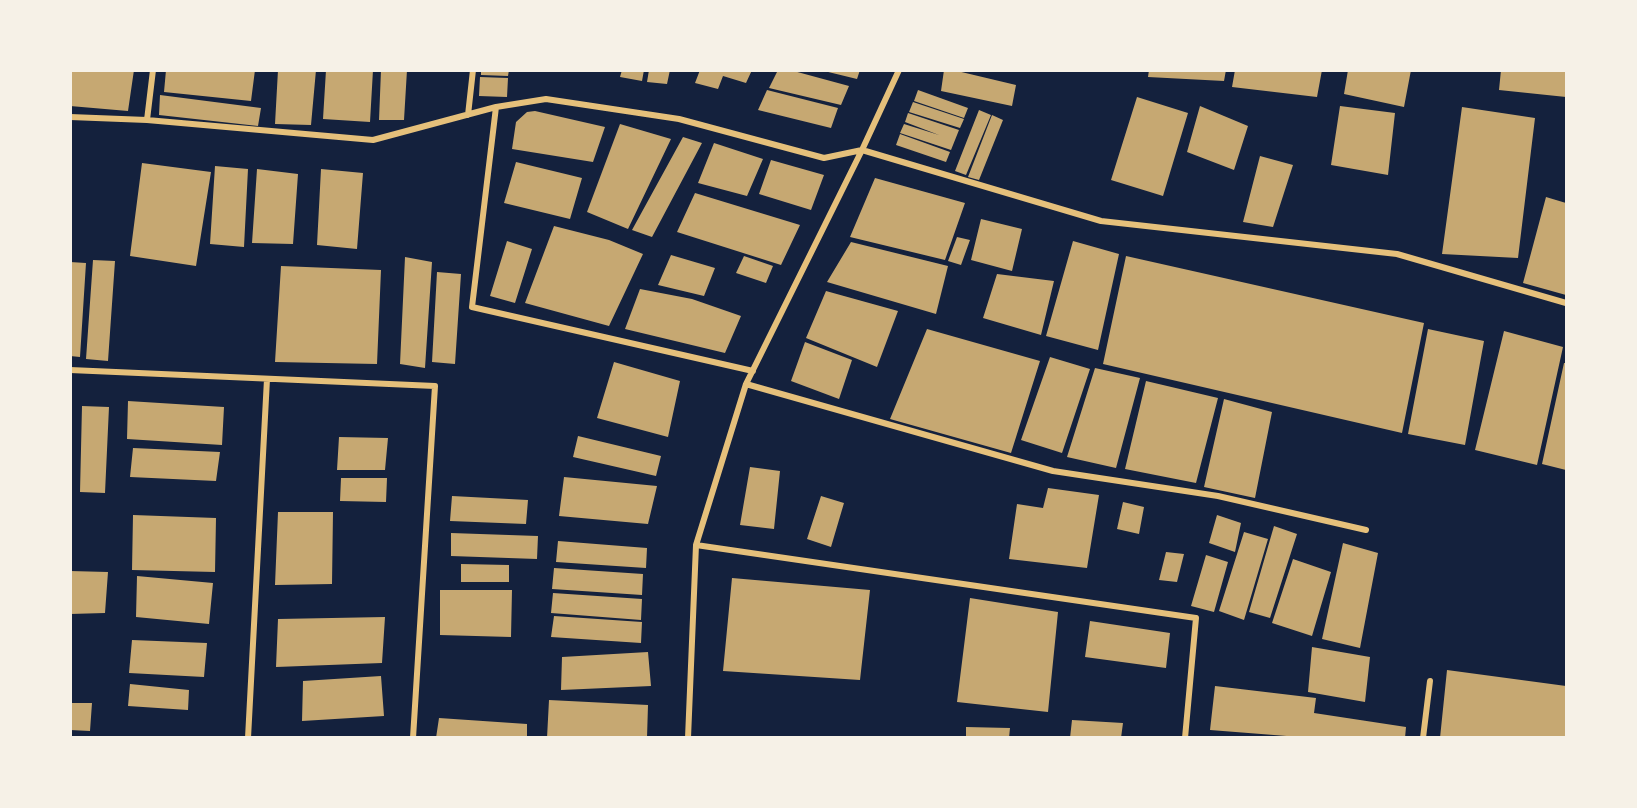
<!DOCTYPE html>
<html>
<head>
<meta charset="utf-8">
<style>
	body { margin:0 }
	#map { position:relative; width:1637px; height:808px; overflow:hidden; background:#14213d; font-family:"Source Serif 4",serif }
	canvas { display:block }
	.frame { position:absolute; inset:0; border:72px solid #f6f1e7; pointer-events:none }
</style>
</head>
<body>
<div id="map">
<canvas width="1637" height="808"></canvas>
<div class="frame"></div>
</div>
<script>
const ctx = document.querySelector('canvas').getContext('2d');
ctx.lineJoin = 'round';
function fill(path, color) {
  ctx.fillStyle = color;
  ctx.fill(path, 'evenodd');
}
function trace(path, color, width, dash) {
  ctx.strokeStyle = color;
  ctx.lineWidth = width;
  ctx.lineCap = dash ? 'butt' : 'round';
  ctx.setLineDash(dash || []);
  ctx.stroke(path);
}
fill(new Path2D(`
	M70,70H134L128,111L70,106Z
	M166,70H255L251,101L164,92Z
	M278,70H316L311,125L275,124Z
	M326,70H373L370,122L323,119Z
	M381,70H407L404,120H379Z
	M481,70H509L508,76L481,75Z
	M622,70H644L642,81L620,77Z
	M649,70H670L667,84L647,82Z
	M700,70H752L746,83L723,76L718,89L695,83Z
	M778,70H790L849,86L841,105L769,88Z
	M820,70H860L857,79Z
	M944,70H953L1016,85L1012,106L941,91Z
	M1149,70H1226L1224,81L1148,77Z
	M1235,70H1322L1317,97L1232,87Z
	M1348,70H1411L1404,107L1344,94Z
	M1501,70H1566V97L1499,90Z
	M480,77L508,78L507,97L479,96Z
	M767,90L838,108L831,128L758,110Z
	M918,90L968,108L964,118L914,101Z
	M160,95L261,108L258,126L159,115Z
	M1137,97L1188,113L1163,196L1111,180Z
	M913,102L964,119L960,128L909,112Z
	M1200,106L1248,126L1234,170L1187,152Z
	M1340,106L1395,113L1388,175L1331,165Z
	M1462,107L1535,118L1518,258L1442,254Z
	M979,110L991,115L966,175L955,171Z
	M535,111L605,127L593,162L512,149L516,122L527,112Z
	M908,113L959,130L951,150L900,133L904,124L939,135L905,122Z
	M992,115L1003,120L979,180L968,177Z
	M620,124L671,139L628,229L587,212Z
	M900,134L950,152L946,162L896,145Z
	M683,137L702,143L652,237L632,230Z
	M714,143L763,159L747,196L698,183Z
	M1260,156L1293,165L1273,227L1243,222Z
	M771,160L824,175L811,210L759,194Z
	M516,162L582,178L570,219L504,203Z
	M142,163L211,172L196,266L130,256Z
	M215,166L248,169L244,247L210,244Z
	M257,169L298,174L293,244L252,243Z
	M321,169L363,173L357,249L317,245Z
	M875,178L965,203L945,260L850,237Z
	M695,193L800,225L781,265L677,232Z
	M1546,197L1566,203V295L1523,283Z
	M981,219L1022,229L1012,271L971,260Z
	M554,226L609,240L643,254L609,326L525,303Z
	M957,237L970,240L961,265L948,261Z
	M507,241L532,249L515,303L490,296Z
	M1073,241L1119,254L1098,350L1046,336Z
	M851,242L948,266L936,314L827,282Z
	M671,255L715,268L704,296L658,285Z
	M744,256L773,266L766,283L736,273Z
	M1126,256L1424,323L1402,433L1103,364Z
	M405,257L432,262L425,368L400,364Z
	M93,260L115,261L108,361L86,359Z
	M70,262L86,263L80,357L70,356Z
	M281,266L381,270L377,364L275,362Z
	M437,272L461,274L455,364L432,362Z
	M997,274L1054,281L1041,335L983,318Z
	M640,289L692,299L741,316L725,353L625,329Z
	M826,291L898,311L877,367L806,338Z
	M927,329L1040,361L1011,453L890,419Z
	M1428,329L1484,341L1465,445L1408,434Z
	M1504,331L1563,347L1537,465L1475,450Z
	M805,342L852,360L839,399L791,381Z
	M1050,357L1090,369L1062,453L1021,440Z
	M614,362L680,381L668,437L597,418Z
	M1564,363H1566V470L1542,464Z
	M1095,368L1140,378L1116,468L1067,457Z
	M1146,381L1218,398L1196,483L1125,469Z
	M1224,399L1272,412L1255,498L1204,487Z
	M128,401L224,407L222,445L127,439Z
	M82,406L109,407L105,493L80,492Z
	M578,436L661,456L656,476L573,457Z
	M339,437L388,438L385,470H337Z
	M133,448L220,452L216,481L130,477Z
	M750,467L780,471L774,529L740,525Z
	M564,477L657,486L648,524L559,516Z
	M341,478H387L386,502L340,501Z
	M1048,488L1099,495L1087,568L1009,559L1017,504L1043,508Z
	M452,496L528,500L526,524L450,521Z
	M821,496L844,503L831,547L807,539Z
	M1123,502L1144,507L1139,534L1117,529Z
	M278,512H333L332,584L275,585Z
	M133,515L216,518L215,572L132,570Z
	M1217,515L1241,523L1235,552L1209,543Z
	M1274,526L1297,534L1270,618L1249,612Z
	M1244,532L1268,539L1244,620L1219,611Z
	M451,533L538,536L537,559L451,556Z
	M558,541L647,548L646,568L556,562Z
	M1343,543L1378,553L1360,648L1322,639Z
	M1166,552L1184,554L1177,582L1159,580Z
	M1206,555L1228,562L1214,612L1191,606Z
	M1293,559L1331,572L1312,636L1272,623Z
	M461,564L509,565V582H461Z
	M554,568L643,574L642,595L552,589Z
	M70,571L108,572L105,613L70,614Z
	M137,576L213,583L209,624L136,617Z
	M732,578L870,590L860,680L723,671Z
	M440,590H512L511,637L440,635Z
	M553,593L642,599L641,620L551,613Z
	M970,598L1058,612L1048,712L957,702Z
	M554,616L642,622L641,643L551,637Z
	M385,617L382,663L276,667L278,619Z
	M1090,621L1170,633L1166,668L1085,657Z
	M132,640L207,643L204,677L129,673Z
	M1312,647L1370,657L1365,702L1308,692Z
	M648,652L651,686L561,690L562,657Z
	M1447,670L1566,686V738H1440Z
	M381,676L384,716L302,721L303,681Z
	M130,684L189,690L188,710L128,706Z
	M1215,686L1316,698L1314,713L1406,727L1405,738H1312L1210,730Z
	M549,700L648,705L647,738H547Z
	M70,703H92L90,731L70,730Z
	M439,718L527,724V738H436Z
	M1072,720L1123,723L1121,738H1070Z
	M966,727L1010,728L1009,738H966Z`), '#c6a872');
trace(new Path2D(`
	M496,107L472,307L753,371
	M468,115L473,70
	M70,117L147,120L373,140L496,107L546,99L679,119L824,158L862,150L1101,221L1397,254L1566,303
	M147,120L153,70
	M70,370L435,386L413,738
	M746,384L1053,471L1218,496L1366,530
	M696,545L1196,618L1185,738
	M248,738L267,379
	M688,738L696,545L746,384L862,150L899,70
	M1423,738L1430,681`), '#e5c07b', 6);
</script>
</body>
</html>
